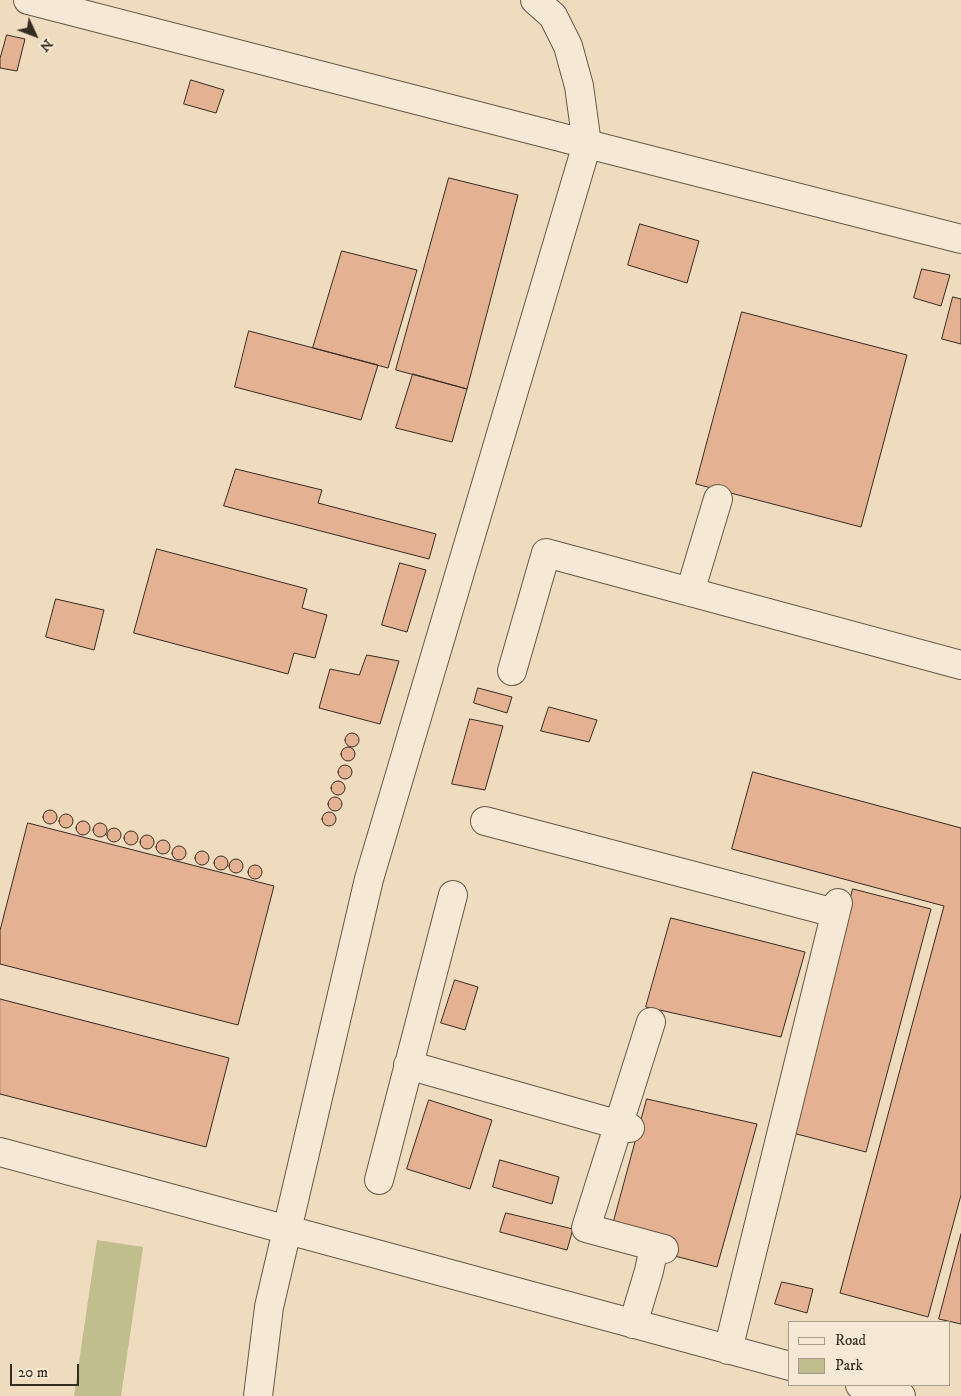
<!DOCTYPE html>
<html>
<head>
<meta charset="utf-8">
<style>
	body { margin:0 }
	#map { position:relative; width:961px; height:1396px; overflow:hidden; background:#efdbbe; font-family:"IM FELL DW Pica",serif }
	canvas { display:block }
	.legend { position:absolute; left:788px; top:1321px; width:162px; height:65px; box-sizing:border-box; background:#f5e8d5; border:1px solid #a89d8d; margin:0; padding:6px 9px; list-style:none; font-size:15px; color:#352c21 }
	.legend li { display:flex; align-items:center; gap:10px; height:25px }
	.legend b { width:25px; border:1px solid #a89d8d }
	.north { position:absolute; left:10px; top:10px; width:50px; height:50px; -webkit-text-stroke:4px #f5e8d5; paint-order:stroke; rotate:133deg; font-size:14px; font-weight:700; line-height:20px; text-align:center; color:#352c21 }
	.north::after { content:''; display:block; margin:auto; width:18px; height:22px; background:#352c21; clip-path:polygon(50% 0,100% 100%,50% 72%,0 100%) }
	.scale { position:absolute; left:10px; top:1364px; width:69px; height:22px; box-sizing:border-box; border:2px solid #352c21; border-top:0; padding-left:6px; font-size:15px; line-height:18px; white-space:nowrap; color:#352c21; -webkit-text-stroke:4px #f5e8d5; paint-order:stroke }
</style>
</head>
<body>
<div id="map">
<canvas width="961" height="1396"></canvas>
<ul class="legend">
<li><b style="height:6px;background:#f5e8d5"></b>Road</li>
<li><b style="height:14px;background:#c0be8d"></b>Park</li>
</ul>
<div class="north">N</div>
<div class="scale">20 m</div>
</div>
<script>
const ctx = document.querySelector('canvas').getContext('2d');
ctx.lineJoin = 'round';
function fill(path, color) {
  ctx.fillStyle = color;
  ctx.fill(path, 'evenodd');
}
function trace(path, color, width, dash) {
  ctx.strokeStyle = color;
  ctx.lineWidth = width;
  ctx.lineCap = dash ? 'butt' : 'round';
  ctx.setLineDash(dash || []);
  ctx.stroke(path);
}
fill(new Path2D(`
	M97,1240L143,1247L121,1396H74Z`), '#c0be8d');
const building = new Path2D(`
	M7,35L25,39L17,71L0,68V59Z
	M191,80L224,90L216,113L184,104Z
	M449,178L518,195L467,389L396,370Z
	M640,224L699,241L687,283L628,265Z
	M342,251L417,270L388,368L313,348Z
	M922,269L950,275L941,306L914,298Z
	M953,297L961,299V344L942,339Z
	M742,312L907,355L861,527L696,484Z
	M249,331L378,365L361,420L235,387Z
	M413,374L467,389L452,442L396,428Z
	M236,469L322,490L318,503L436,534L429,559L224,506Z
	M157,549L307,589L302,608L327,615L315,658L294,653L288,674L134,633Z
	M400,563L426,570L407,632L382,625Z
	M56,599L104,610L94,650L46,637Z
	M367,655L399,661L380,724L319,708L330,669L359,675Z
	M478,688L512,697L507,713L474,703Z
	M549,707L597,720L589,742L541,731Z
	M470,719L503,726L485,790L452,784Z
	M345 740a7 7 0 1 1 14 0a7 7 0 1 1-14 0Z
	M341 754a7 7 0 1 1 14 0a7 7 0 1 1-14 0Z
	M338 772a7 7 0 1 1 14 0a7 7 0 1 1-14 0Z
	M753,772L961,828V1195L928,1317L840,1293L944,906L732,849Z
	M331 788a7 7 0 1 1 14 0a7 7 0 1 1-14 0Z
	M328 804a7 7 0 1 1 14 0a7 7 0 1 1-14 0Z
	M43 817a7 7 0 1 1 14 0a7 7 0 1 1-14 0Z
	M322 819a7 7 0 1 1 14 0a7 7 0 1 1-14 0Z
	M59 821a7 7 0 1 1 14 0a7 7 0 1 1-14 0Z
	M76 828a7 7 0 1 1 14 0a7 7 0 1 1-14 0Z
	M28,823L274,886L238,1025L0,964V931Z
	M93 830a7 7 0 1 1 14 0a7 7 0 1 1-14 0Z
	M107 835a7 7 0 1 1 14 0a7 7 0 1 1-14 0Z
	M124 838a7 7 0 1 1 14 0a7 7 0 1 1-14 0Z
	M140 842a7 7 0 1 1 14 0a7 7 0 1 1-14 0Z
	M156 847a7 7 0 1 1 14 0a7 7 0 1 1-14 0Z
	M172 853a7 7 0 1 1 14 0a7 7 0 1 1-14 0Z
	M195 858a7 7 0 1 1 14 0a7 7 0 1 1-14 0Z
	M214 863a7 7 0 1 1 14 0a7 7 0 1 1-14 0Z
	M229 866a7 7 0 1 1 14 0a7 7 0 1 1-14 0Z
	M248 872a7 7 0 1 1 14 0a7 7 0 1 1-14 0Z
	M853,889L931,909L866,1152L789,1132Z
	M671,918L805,952L781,1037L646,1007Z
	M455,980L478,987L465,1030L441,1023Z
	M0,999L229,1058L206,1147L0,1094Z
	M647,1099L757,1124L717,1267L671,1255L675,1239L614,1221Z
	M429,1100L492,1120L470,1189L407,1169Z
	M500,1160L559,1177L552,1204L493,1187Z
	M506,1213L573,1229L567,1250L500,1232Z
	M961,1234V1324L939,1319Z
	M782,1282L813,1289L807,1313L775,1304Z`);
fill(building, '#e5b193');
trace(building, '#352c21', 1);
const minor = new Path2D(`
	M28,0L587,144L369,879L269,1307L258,1396
	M535,0L553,16L568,46L579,86L587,144L961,239
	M690,592L718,499
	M512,671L546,553L961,665
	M485,821L835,913
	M651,1022L586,1228L664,1249
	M408,1065L630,1128
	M0,1152L790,1366
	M379,1180L453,895
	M633,1324L649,1271L654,1247
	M728,1350L838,903
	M860,1385L901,1396`);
trace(minor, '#645848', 30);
trace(minor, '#f5e8d5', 28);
</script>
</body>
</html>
